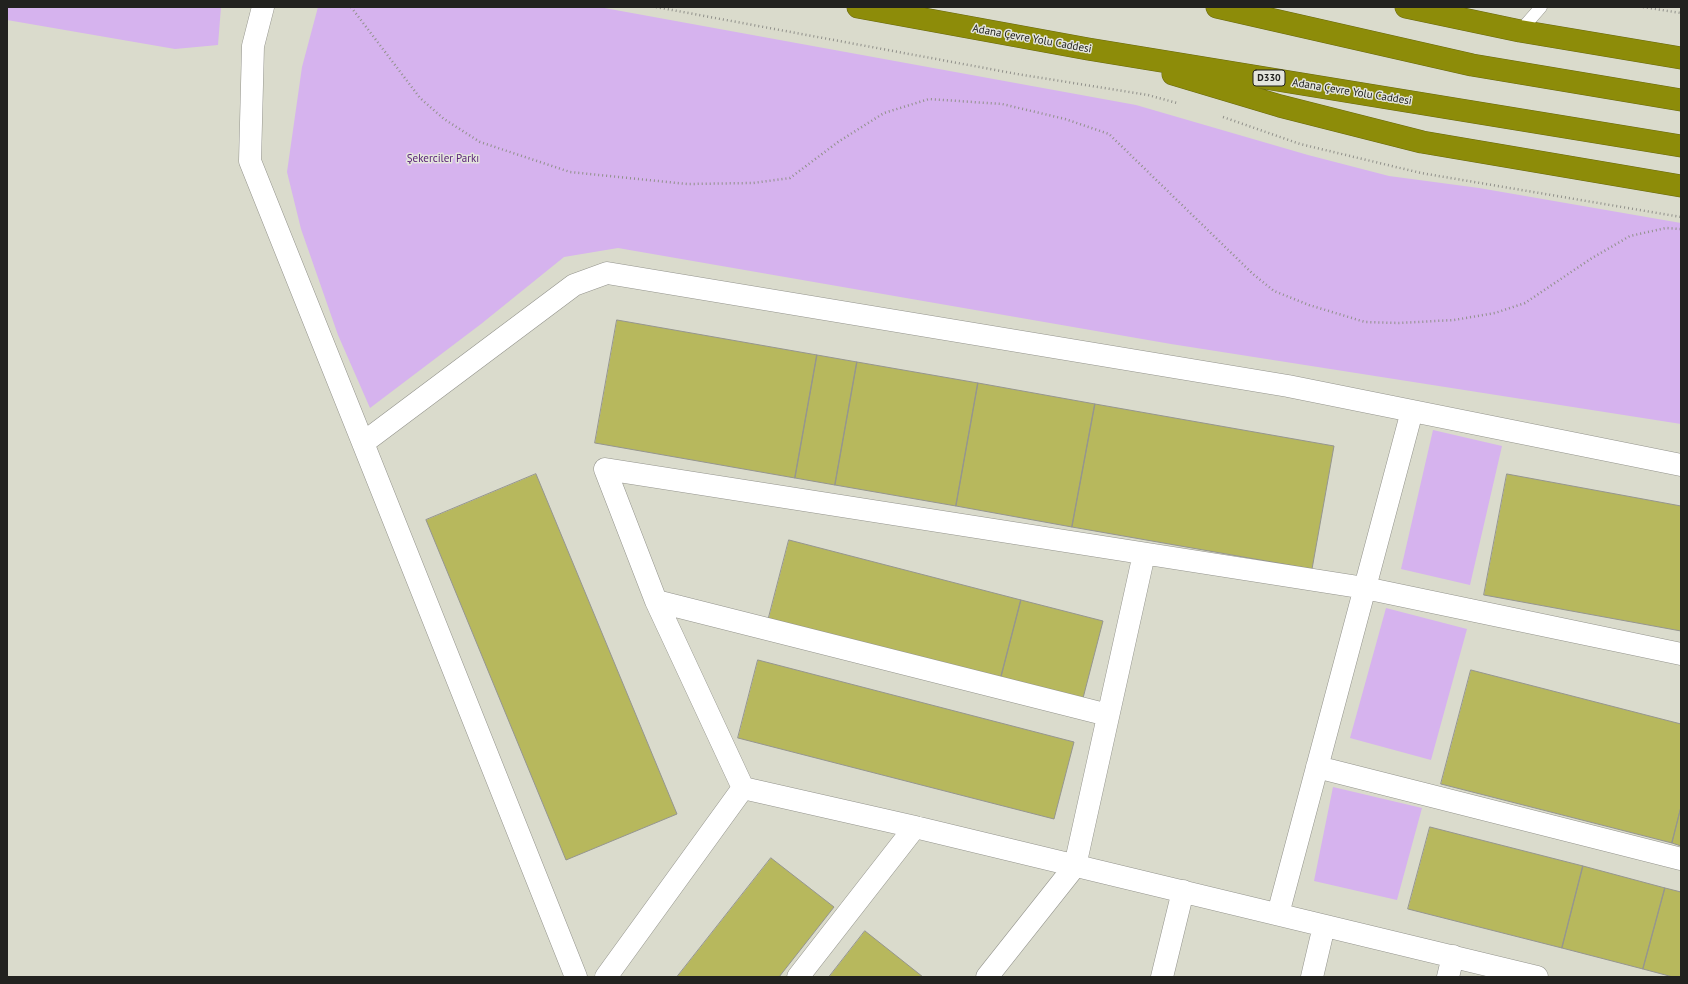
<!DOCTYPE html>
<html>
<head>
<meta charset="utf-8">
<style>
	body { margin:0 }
	#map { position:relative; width:1688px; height:984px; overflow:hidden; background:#e4e5dd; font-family:"PT Sans",sans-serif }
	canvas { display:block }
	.frame { position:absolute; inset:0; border:8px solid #22221f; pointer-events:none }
</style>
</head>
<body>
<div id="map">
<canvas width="1688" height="984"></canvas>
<div class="frame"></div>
</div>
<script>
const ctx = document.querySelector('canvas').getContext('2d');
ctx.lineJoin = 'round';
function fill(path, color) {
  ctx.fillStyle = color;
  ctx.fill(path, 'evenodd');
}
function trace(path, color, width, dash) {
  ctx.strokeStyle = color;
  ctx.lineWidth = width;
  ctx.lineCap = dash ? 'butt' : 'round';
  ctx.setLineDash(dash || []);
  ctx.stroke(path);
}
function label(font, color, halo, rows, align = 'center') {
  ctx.font = font + ' "PT Sans",sans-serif';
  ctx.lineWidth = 3;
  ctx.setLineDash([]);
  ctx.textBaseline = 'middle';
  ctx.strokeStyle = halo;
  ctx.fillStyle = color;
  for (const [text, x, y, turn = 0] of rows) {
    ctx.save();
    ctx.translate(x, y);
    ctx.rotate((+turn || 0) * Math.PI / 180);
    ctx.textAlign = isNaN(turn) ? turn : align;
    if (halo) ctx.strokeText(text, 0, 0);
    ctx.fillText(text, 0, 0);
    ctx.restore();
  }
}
fill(new Path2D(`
	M7,7H1681V977H7Z`), '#dadbcc');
fill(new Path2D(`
	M7,7H221L218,45L175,49L7,20Z
	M318,7H599L1136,105L1308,155L1389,176L1479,188L1681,223V424L1171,344L618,248L564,257L481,324L370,408L338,335L301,229L287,172L302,67Z
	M1433,430L1502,446L1470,585L1401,569Z
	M1386,608L1467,629L1431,760L1350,738Z
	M1333,787L1422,808L1397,900L1314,881Z`), '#d6b3ee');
const building = new Path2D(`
	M617,320L817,355L795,478L595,443Z
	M817,355L857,362L835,485L795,478Z
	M857,362L978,383L956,506L835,485Z
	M978,383L1095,404L1072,527L956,506Z
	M1095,404L1334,446L1312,569L1072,527Z
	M536,474L677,814L566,860L426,520Z
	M1507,474L1681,506V631L1484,595Z
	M789,540L1021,600L1000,681L768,621Z
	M1021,600L1103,621L1082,702L1000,681Z
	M758,660L1074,742L1054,819L738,738Z
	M1471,670L1681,724V807L1672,843L1441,784Z
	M1681,807V846L1672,843Z
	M1430,827L1583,866L1562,948L1408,909Z
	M771,858L834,907L779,977H677Z
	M1583,866L1665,888L1643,969L1562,948Z
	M1665,888L1681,892V977H1673L1643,969Z
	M865,931L923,977H829Z`);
fill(building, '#b7b85d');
trace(building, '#96968f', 1);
const lane = new Path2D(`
	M1520,31L1541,7`);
const street = new Path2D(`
	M263,7L253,46L250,161L363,443
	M656,601L1108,715
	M1317,767L1681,859
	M743,788L656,601L605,469L1365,588L1681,654
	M743,788L915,827L1537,977
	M1278,914L1412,411
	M576,977L363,443L574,285L607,273L1288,386L1681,465
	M606,977L743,788
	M798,977L915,827
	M987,977L1075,866L1144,554
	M1162,977L1183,891
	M1312,977L1324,926
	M1448,977L1453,956`);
const highway = new Path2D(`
	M858,7L1088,49L1681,146
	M1217,7L1472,65L1681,100
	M1406,7L1520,31L1681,58
	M1173,74L1280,106L1422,142L1681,186`);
trace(lane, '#94948d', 13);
trace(street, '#94948d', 23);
trace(highway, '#686711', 23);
trace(new Path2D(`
	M351,7L420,98L444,119L480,142L570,172L687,184L753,183L790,178L838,142L884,113L929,99L1002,104L1065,119L1109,134L1253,274L1274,291L1309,305L1365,322L1399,323L1454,320L1495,313L1525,303L1592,258L1630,236L1666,228L1681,229
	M656,7L1017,74L1148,95L1177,103
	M1643,7L1681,13
	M1223,117L1300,144L1421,173L1681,217`), '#90908a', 2.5, [1, 3]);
trace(lane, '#fff', 12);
trace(street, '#fff', 22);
trace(highway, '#8d8c09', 22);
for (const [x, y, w] of [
	[1269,78,32]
]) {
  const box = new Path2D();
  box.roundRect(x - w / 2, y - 8, w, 16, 3);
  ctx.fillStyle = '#e4e5dd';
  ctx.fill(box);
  trace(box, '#22221f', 1);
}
label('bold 10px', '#22221f', null, [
	["D330",1269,78]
]);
label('11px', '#22221f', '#e4e5dd', [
	["Adana Çevre Yolu Caddesi",1032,39,10],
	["Adana Çevre Yolu Caddesi",1352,92,9]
]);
label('11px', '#561d74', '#e4e5dd', [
	["Şekerciler Parkı",443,159]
]);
</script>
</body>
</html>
